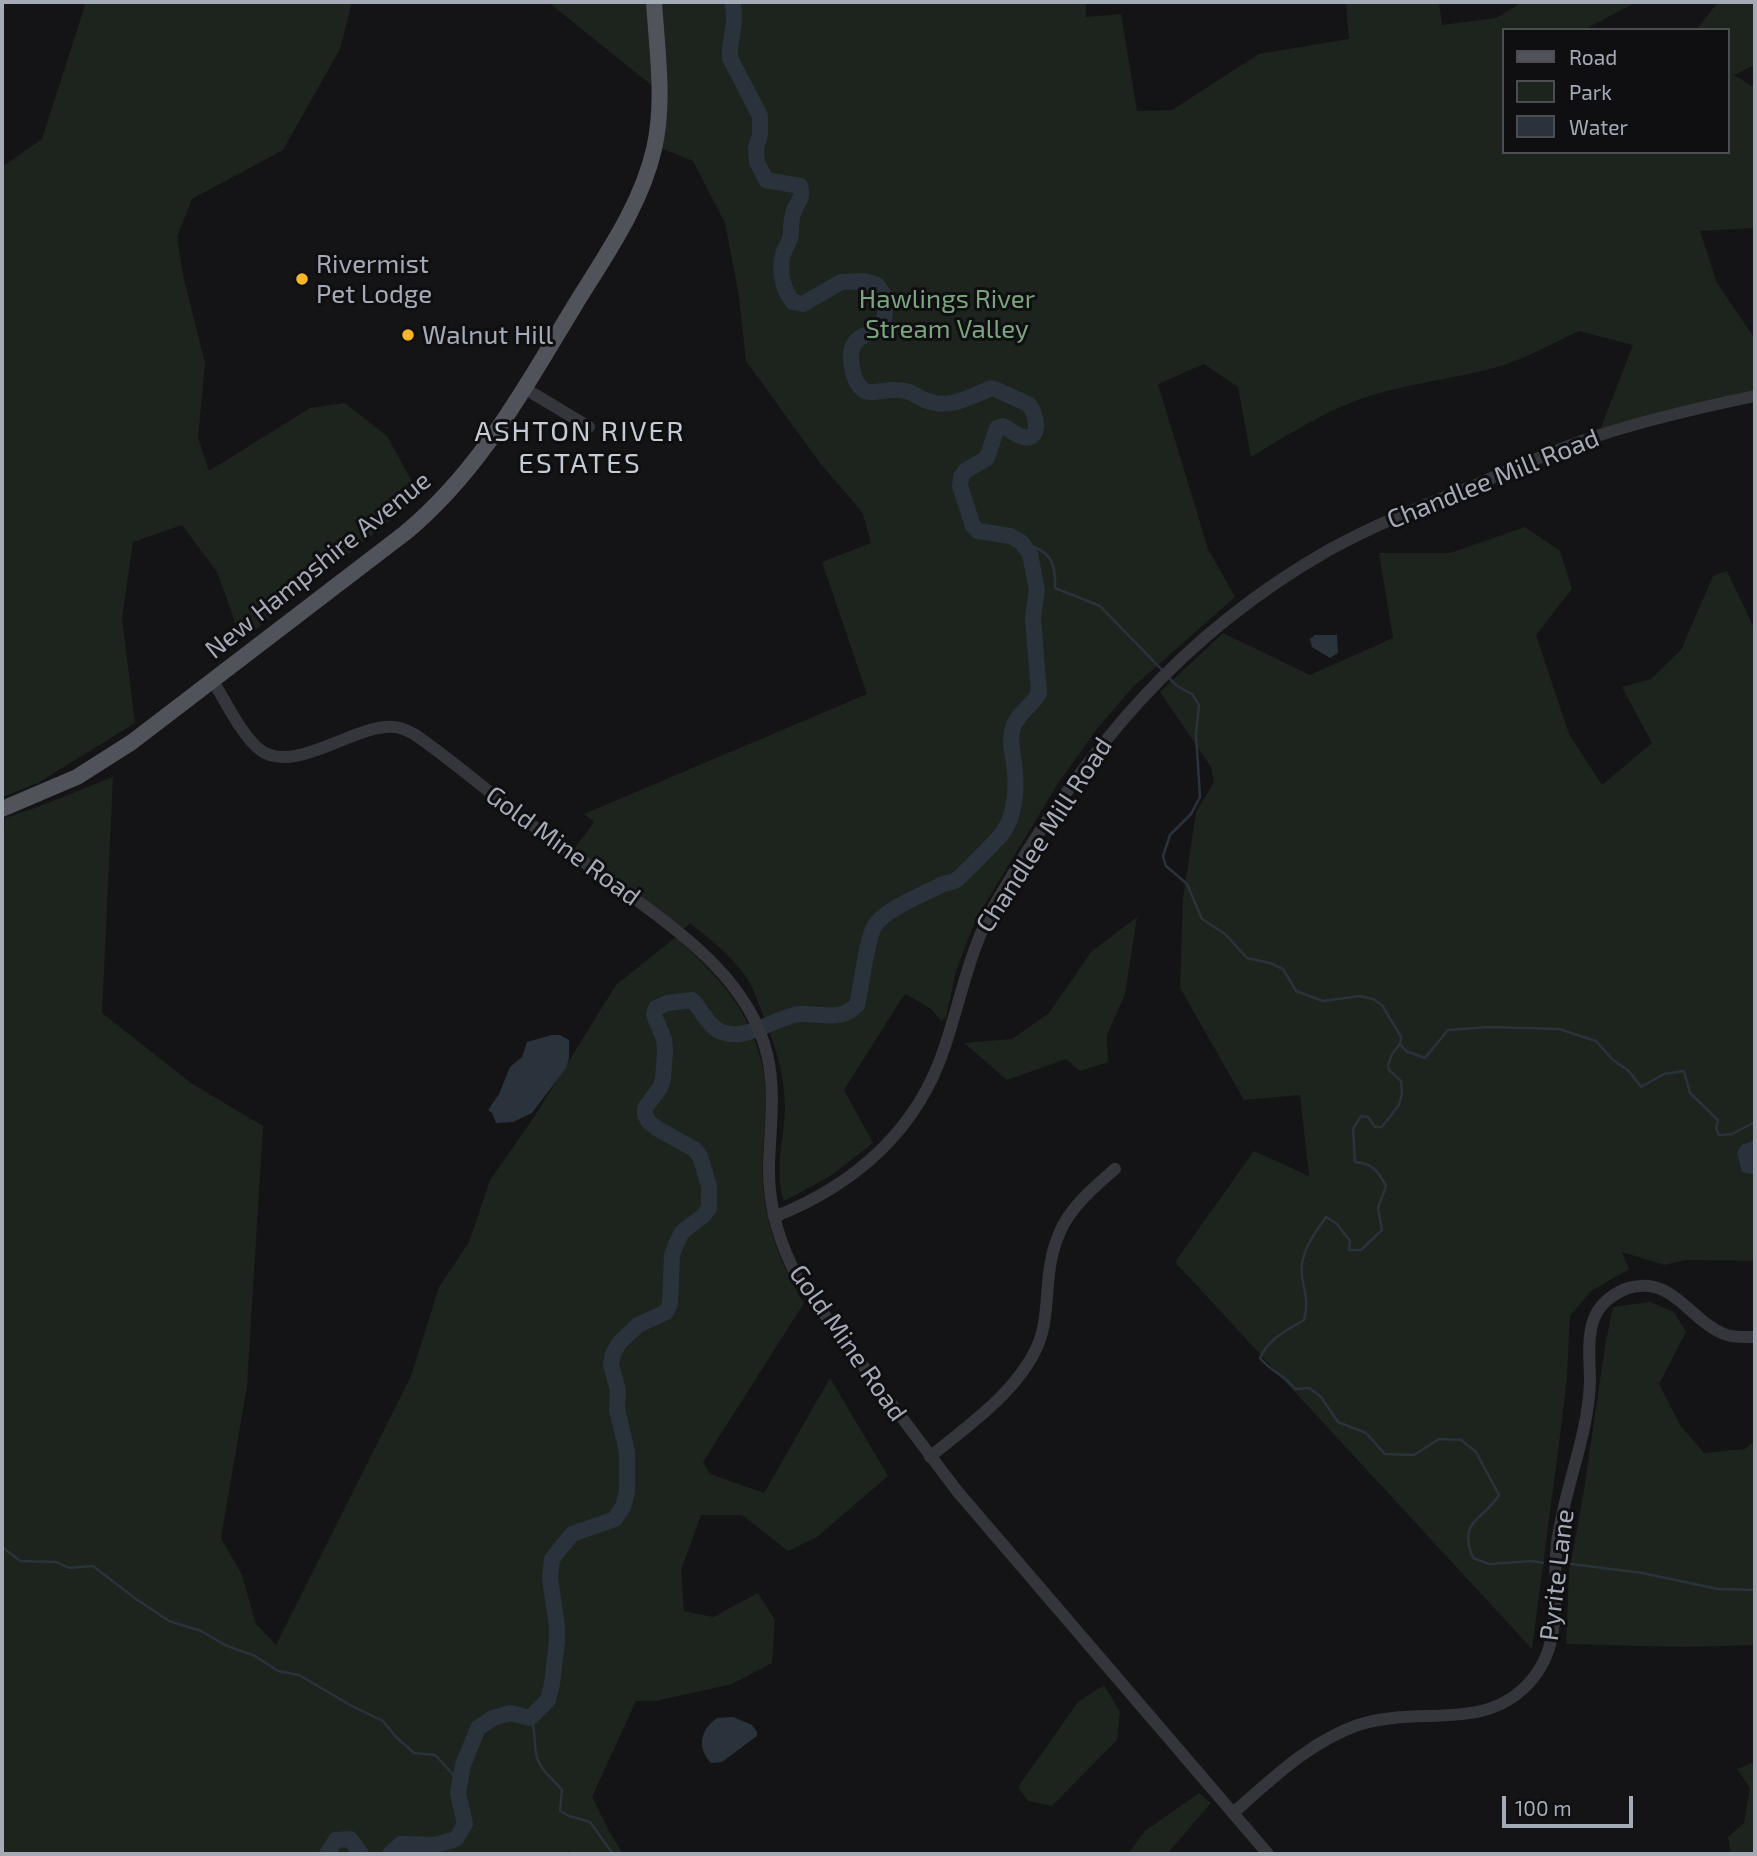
<!DOCTYPE html>
<html>
<head>
<meta charset="utf-8">
<style>
	body { margin:0 }
	#map { position:relative; width:1757px; height:1856px; overflow:hidden; background:#141416; font-family:"Exo 2",sans-serif }
	canvas { display:block }
	.frame { position:absolute; inset:0; border:4px solid #a5aab7; pointer-events:none }
	.legend { position:absolute; left:1502px; top:28px; width:228px; height:126px; box-sizing:border-box; background:#0f0f11; border:2px solid #4b4d53; margin:0; padding:9px 12px; list-style:none; font-size:21px; color:#a5aab7 }
	.legend li { display:flex; align-items:center; gap:14px; height:35px }
	.legend b { width:35px; border:2px solid #4b4d53 }
	.scale { position:absolute; left:1502px; top:1796px; width:131px; height:32px; box-sizing:border-box; border:4px solid #a5aab7; border-top:0; padding-left:9px; font-size:21px; line-height:24px; white-space:nowrap; color:#a5aab7; -webkit-text-stroke:5px #0f0f11; paint-order:stroke }
</style>
</head>
<body>
<div id="map">
<canvas width="1757" height="1856"></canvas>
<div class="frame"></div>
<ul class="legend">
<li><b style="height:9px;background:#51535a"></b>Road</li>
<li><b style="height:19px;background:#1c241d"></b>Park</li>
<li><b style="height:19px;background:#2a333b"></b>Water</li>
</ul>
<div class="scale">100 m</div>
</div>
<script>
const ctx = document.querySelector('canvas').getContext('2d');
ctx.lineJoin = 'round';
function fill(path, color) {
  ctx.fillStyle = color;
  ctx.fill(path, 'evenodd');
}
function trace(path, color, width, dash) {
  ctx.strokeStyle = color;
  ctx.lineWidth = width;
  ctx.lineCap = dash ? 'butt' : 'round';
  ctx.setLineDash(dash || []);
  ctx.stroke(path);
}
function label(font, color, halo, rows, align = 'center') {
  ctx.font = font + ' "Exo 2",sans-serif';
  ctx.lineWidth = 6;
  ctx.setLineDash([]);
  ctx.textBaseline = 'middle';
  ctx.strokeStyle = halo;
  ctx.fillStyle = color;
  for (const [text, x, y, turn = 0] of rows) {
    ctx.save();
    ctx.translate(x, y);
    ctx.rotate((+turn || 0) * Math.PI / 180);
    ctx.textAlign = isNaN(turn) ? turn : align;
    if (halo) ctx.strokeText(text, 0, 0);
    ctx.fillText(text, 0, 0);
    ctx.restore();
  }
}
fill(new Path2D(`
	M86,2H352L340,49L283,150L192,199L177,237L183,275L205,363L198,438L209,471L310,408L345,403L387,436L420,496L249,635L237,627L217,572L182,525L133,542L122,618L135,723L38,783L2,797V167L42,139Z
	M548,2H1086V17L1121,14L1137,111L1172,110L1259,54L1349,39L1346,2H1439L1442,25L1496,18L1522,2H1637L1583,30H1503V152H1727V30H1696L1718,2H1755V65L1734,75L1755,88V228L1700,231L1717,283L1755,339V396L1598,435L1633,345L1579,331C1550,345 1521,361 1490,369C1443,381 1395,385 1350,403C1315,417 1283,438 1251,457L1238,387L1204,364L1158,384L1208,549L1235,597L1133,687L1096,730L1057,785L988,899L972,929L956,971L946,1018L944,1017L942,1022L931,1009L906,994L902,998L844,1090L873,1143L829,1177L784,1201C774,1172 784,1140 785,1110C785,1071 774,1043 760,1007C755,996 752,984 744,974C729,954 709,938 690,923L683,930L574,849L594,822L584,814L867,694L822,562L871,543L863,514L857,506L820,463L746,361L739,296L725,223L693,161L660,148L665,96Z
	M1525,527L1560,551L1572,589L1536,635L1569,734L1602,785L1652,743L1622,687L1651,679L1681,650L1713,576L1727,571L1755,630V1140L1741,1145L1742,1172L1755,1175V1261L1686,1260L1664,1265L1622,1252L1629,1269L1591,1291L1570,1316L1567,1376L1561,1428L1532,1649L1175,1262L1254,1151L1309,1176L1300,1095L1244,1100L1180,988L1183,898L1196,812L1214,782L1211,767L1160,692L1223,633L1310,675L1393,638L1379,553H1450Z
	M113,777L102,1013L191,1083L263,1126L247,1386L221,1538L242,1575L256,1624L276,1645L411,1376L439,1287L469,1242L490,1180L534,1117L616,985L676,937C703,964 732,989 748,1024C758,1046 766,1072 766,1096C766,1127 761,1157 763,1188C767,1230 782,1267 804,1303L703,1462L710,1474L764,1493L830,1378L888,1476L817,1537L788,1551L742,1515H701L681,1570L684,1611L713,1617L758,1593L775,1620L772,1663L732,1684L656,1701H636L592,1797L609,1831L623,1854H572L568,1850L566,1854H2V851L5,818L38,807Z
	M1137,917L1125,994L1107,1035L1108,1062L1080,1071L1066,1059L1007,1080L964,1043L1012,1039L1049,1013L1091,952Z
	M1650,1302L1674,1312L1686,1332L1659,1384L1680,1425L1704,1453L1745,1449L1755,1440V1645L1685,1647L1566,1644L1569,1573L1584,1490L1605,1346L1613,1307Z
	M1104,1685L1120,1712L1117,1740L1052,1806L1028,1801L1018,1787L1078,1702Z
	M1755,1762V1854H1731L1728,1837L1744,1823L1750,1788L1737,1769Z
	M1199,1793L1211,1803L1167,1854H1128L1145,1831Z`), '#1c241d');
fill(new Path2D(`
	M1315,635H1337L1338,653L1330,658L1312,647L1310,639Z
	M552,1035H560L569,1040V1058L566,1068L532,1113L513,1122L496,1123L492,1113L488,1110L499,1094L510,1067L522,1057L527,1042Z
	M1755,1140V1175L1742,1172L1737,1153L1741,1145Z
	M733,1717L752,1725L757,1732V1736L722,1762L711,1763C696,1747 701,1729 717,1718Z`), '#2a333b');
trace(new Path2D(`
	M1021,542C1049,551 1056,558 1055,588L1100,606L1164,672
	M1168,677L1177,686L1192,694L1199,705L1196,734L1200,797L1191,814L1170,835L1163,856L1166,866L1187,884L1202,919L1225,934L1247,958L1270,963L1283,969L1296,991L1323,1001L1360,996L1373,999L1382,1005L1401,1037L1400,1044L1392,1054L1388,1065L1389,1070L1401,1081L1402,1094L1399,1105L1382,1127H1375L1368,1117L1361,1116L1353,1129L1355,1162C1372,1163 1378,1171 1386,1186L1378,1208L1382,1230L1361,1250H1349L1350,1241L1337,1224L1326,1217C1316,1231 1305,1246 1302,1263C1299,1283 1311,1295 1304,1320C1287,1330 1268,1339 1260,1358C1270,1371 1285,1375 1295,1389L1309,1388L1321,1397L1338,1422L1366,1433L1385,1454L1414,1455L1439,1439L1461,1440L1476,1452L1499,1495C1483,1521 1457,1520 1473,1558L1489,1564L1532,1561L1543,1563
	M1400,1044L1406,1051L1425,1058L1448,1030L1489,1027L1559,1029L1596,1041L1613,1060L1629,1071L1641,1087L1664,1074L1684,1071L1690,1093L1718,1120L1716,1128L1719,1135L1732,1134L1755,1122
	M2,1547L20,1561L57,1562L69,1568L93,1566L136,1599L169,1621L201,1631L225,1645L255,1656L278,1671L299,1675L350,1705L383,1721L396,1737L414,1753L435,1755L460,1782
	M1571,1564L1642,1573L1718,1589L1755,1590
	M530,1718C537,1730 533,1744 537,1758C542,1772 553,1779 562,1790L560,1811L569,1816L590,1822L613,1854`), '#2a333b', 2.5);
trace(new Path2D(`
	M327,1854L336,1840L350,1839L361,1854
	M390,1854L401,1844L436,1845L456,1839L465,1824L458,1793L463,1765L478,1728L493,1718L510,1713L530,1718L548,1700L552,1684L557,1641V1625L550,1579L552,1559L572,1534L615,1519L623,1507L627,1492V1452L617,1409L618,1390L611,1365L613,1354L619,1343L638,1325L666,1312L670,1304L672,1255L676,1244L682,1232L703,1216L709,1208V1186L700,1156L694,1149L658,1129L648,1121L645,1114V1108L660,1088L663,1079L665,1051L664,1039L654,1015L656,1008L667,1003L692,1000C702,1010 708,1027 722,1032C748,1042 775,1016 801,1014C822,1013 841,1022 857,1005C862,985 866,942 874,927C884,909 923,895 941,885C945,883 952,883 956,880C961,877 1001,836 1004,831C1016,811 1017,785 1014,763C1012,752 1010,743 1012,732C1015,714 1031,708 1039,693L1033,618L1037,590L1030,554L1021,542L1010,536L978,531L973,526L960,486L961,477L965,471L987,458L997,428L1003,426C1010,429 1015,435 1023,437C1042,442 1037,412 1028,404C1026,403 995,389 992,388C969,397 950,410 925,400C912,395 912,390 895,390C886,389 871,395 863,390C858,386 854,378 853,372C846,346 855,335 880,331L883,326L887,300L877,285L864,281L841,282L803,304L793,302C782,289 779,270 783,254C785,249 788,244 790,239C792,230 790,220 794,211C798,201 804,197 800,186L766,180L757,162L756,148L760,135V116L730,58C729,38 738,21 732,2`), '#2a333b', 16);
trace(new Path2D(`
	M524,388L589,427
	M213,681C226,702 241,734 259,749C293,777 356,723 394,727C401,727 408,731 414,734C452,760 487,791 524,819C556,843 590,866 623,890C681,933 749,980 767,1054C776,1091 770,1128 769,1165C768,1206 780,1246 800,1282L957,1491L1268,1854
	M774,1217C855,1185 918,1130 945,1046C962,995 970,946 998,899C1084,752 1179,635 1329,550C1377,523 1428,504 1478,484C1517,467 1557,449 1597,436C1649,419 1702,407 1755,396
	M930,1457C967,1426 1017,1392 1037,1347C1046,1327 1046,1305 1048,1284C1052,1226 1073,1205 1115,1169
	M1233,1813C1271,1780 1309,1742 1358,1725C1418,1705 1482,1733 1528,1684C1566,1644 1551,1592 1557,1543C1564,1489 1588,1437 1590,1382C1590,1361 1586,1334 1596,1314C1602,1302 1616,1292 1628,1288C1673,1275 1689,1320 1724,1334C1734,1338 1745,1337 1755,1337`), '#35363b', 12);
trace(new Path2D(`
	M2,809L77,777L132,742L405,533C481,470 525,387 575,305C605,256 641,206 654,149C665,102 657,50 654,2`), '#51535a', 16);
for (const [x, y, r, color] of [
	[302,279,7,"#fab628"],
	[408,335,7,"#fab628"]
]) {
  const dot = new Path2D();
  dot.arc(x, y, r, 0, 2 * Math.PI);
  ctx.fillStyle = color;
  ctx.fill(dot);
  trace(dot, '#0f0f11', 2.5);
}
label('26px', '#a5aab7', '#0f0f11', [
	["Rivermist",316,264],
	["Pet Lodge",316,294],
	["Walnut Hill",422,335]
], 'left');
label('26px', '#7ba37e', '#0f0f11', [
	["Hawlings River",947,299],
	["Stream Valley",947,329]
]);
label('26px', '#a5aab7', '#0f0f11', [
	["Chandlee Mill Road",1493,479,-22],
	["New Hampshire Avenue",318,565,-39],
	["Chandlee Mill Road",1044,835,-57],
	["Gold Mine Road",563,846,36],
	["Gold Mine Road",848,1343,55],
	["Pyrite Lane",1557,1575,-83]
]);
ctx.letterSpacing = '2px';
label('28px', '#c6cad3', '#0f0f11', [
	["ASHTON RIVER",580,432],
	["ESTATES",580,464]
]);
ctx.letterSpacing = '0px';
</script>
</body>
</html>
